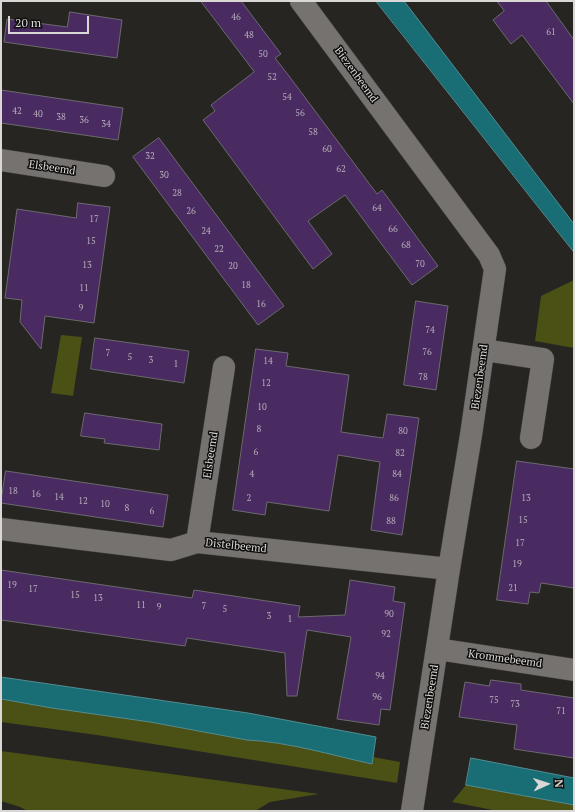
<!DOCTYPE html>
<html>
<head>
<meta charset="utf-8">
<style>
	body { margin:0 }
	#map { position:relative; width:575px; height:812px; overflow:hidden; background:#272522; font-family:"PT Serif",serif }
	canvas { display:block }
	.frame { position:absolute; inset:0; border:2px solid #d9d8d6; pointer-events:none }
	.north { position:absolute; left:527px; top:764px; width:40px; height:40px; -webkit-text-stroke:3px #0f0e0d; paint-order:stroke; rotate:87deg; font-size:11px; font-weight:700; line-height:16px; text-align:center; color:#d9d8d6 }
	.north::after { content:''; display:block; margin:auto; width:14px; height:18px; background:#d9d8d6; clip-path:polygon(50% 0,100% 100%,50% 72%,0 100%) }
	.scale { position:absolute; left:8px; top:16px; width:81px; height:18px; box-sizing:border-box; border:2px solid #d9d8d6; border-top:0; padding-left:5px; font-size:12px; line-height:14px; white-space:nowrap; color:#d9d8d6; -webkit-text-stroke:3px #0f0e0d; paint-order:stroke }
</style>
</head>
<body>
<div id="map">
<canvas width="575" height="812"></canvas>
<div class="frame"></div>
<div class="north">N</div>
<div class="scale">20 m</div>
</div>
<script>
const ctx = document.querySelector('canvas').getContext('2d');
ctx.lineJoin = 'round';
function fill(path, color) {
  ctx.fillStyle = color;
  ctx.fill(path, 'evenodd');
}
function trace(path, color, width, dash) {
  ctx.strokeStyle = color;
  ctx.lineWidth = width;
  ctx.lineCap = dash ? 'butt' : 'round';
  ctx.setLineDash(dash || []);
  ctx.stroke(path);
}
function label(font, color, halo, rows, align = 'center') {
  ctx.font = font + ' "PT Serif",serif';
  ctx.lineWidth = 3;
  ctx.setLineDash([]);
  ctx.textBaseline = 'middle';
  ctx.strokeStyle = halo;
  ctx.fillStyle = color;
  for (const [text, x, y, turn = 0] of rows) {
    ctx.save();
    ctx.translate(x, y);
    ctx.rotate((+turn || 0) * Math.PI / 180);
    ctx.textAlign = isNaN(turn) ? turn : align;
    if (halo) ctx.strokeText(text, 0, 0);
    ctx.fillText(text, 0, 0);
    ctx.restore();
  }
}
fill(new Path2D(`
	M574,280V348L535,341L541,296Z
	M61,335L82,337L73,396L51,393Z
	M1,699L52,708L150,722L247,740C289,742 331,754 372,764L373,757L400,762L397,783L97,735L1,722Z
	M1,751L319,794L270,802L255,811H28L20,807L1,801Z
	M466,785L574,805V811H498L452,802Z`), '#4b5014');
const water = new Path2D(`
	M376,1H404L574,224V252Z
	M1,677L248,713L376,737L372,764C331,755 289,742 247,740L150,722L52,708L1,699Z
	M471,758L574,778V805L466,785Z`);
fill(water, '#196d74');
trace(water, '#538d91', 1);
const building = new Path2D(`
	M201,1H241L281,54L275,58L289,76L377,194L382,190L438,266L412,285L345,195L308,221L332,254L313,269L203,120L215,111L211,105L254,72Z
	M497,1H546L574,40V104L522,35L511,44L493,20L504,11Z
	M70,12L122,20L117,58L4,42L7,19L67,27Z
	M1,90L123,108L118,140L1,123Z
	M159,138L284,306L258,325L133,157Z
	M78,203L110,207L94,323L45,316L41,349L20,322L22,300L5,298L17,209L76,218Z
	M416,301L448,306L436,390L404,385Z
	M95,338L189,351L184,383L91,369Z
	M256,349L288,353L286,366L349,375L341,432L383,438L387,414L419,418L402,535L371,530L380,462L338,455L329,511L267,502L265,515L233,510Z
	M85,413L162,424L159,450L104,443L105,439L81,436Z
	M517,461L574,469V588L541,583L539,593L530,592L528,604L497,600Z
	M6,471L168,495L163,527L1,503Z
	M1,570L192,598L194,590L300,606L298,617L345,615L350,580L395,587L393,601L405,603L390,710L381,709L379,725L337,719L351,637L307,630L297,696H287L285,653L187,638L185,646L1,620Z
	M491,680L521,684V690L574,698V758L514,749L517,725L459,717L465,682L489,686Z`);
fill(building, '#4a2b61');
trace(building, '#6c6a6e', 1);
const minor = new Path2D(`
	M301,1L489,255L495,269L471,435L449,569L412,811
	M1,160L104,176
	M484,350L543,359L531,438
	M1,529L171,550L197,542L449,569
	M197,542L224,367
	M437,649L574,670`);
trace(minor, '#444341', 23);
trace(minor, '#75726f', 22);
label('9px', '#b5adb9', null, [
	["46",236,17],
	["61",551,32],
	["48",249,35],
	["50",263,54],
	["52",272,77],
	["54",287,97],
	["42",17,111],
	["56",300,113],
	["40",38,114],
	["38",61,117],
	["36",84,120],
	["34",106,124],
	["58",313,132],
	["60",327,149],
	["32",150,156],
	["62",341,169],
	["30",164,175],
	["28",177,193],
	["64",377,208],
	["26",191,211],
	["17",94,219],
	["66",393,229],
	["24",206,231],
	["15",91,241],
	["68",406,245],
	["22",219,249],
	["70",420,264],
	["13",87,265],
	["20",233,266],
	["18",246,285],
	["11",84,288],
	["16",261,304],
	["9",81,308],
	["74",430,330],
	["76",427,352],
	["7",108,353],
	["5",130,357],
	["3",151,360],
	["14",268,361],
	["1",176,364],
	["78",423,377],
	["12",266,383],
	["10",262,407],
	["8",259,429],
	["80",403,431],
	["6",256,452],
	["82",400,453],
	["4",252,474],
	["84",397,474],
	["18",13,491],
	["16",36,494],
	["14",59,497],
	["2",249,498],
	["86",394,498],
	["13",526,498],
	["12",83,501],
	["10",105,504],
	["8",127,508],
	["6",152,511],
	["15",523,520],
	["88",391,521],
	["17",520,543],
	["19",517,564],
	["19",12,585],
	["21",513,588],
	["17",33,589],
	["15",75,595],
	["13",98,598],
	["11",141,605],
	["7",204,606],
	["9",159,607],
	["5",225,609],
	["90",389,614],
	["3",269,616],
	["1",290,619],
	["92",386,634],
	["94",380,676],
	["96",377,697],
	["75",494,700],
	["73",515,704],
	["71",561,711]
]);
label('11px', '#d9d8d6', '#0f0e0d', [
	["Biezenbeemd",356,75,54],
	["Elsbeemd",52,168,9],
	["Biezenbeemd",480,377,-82],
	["Elsbeemd",211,455,-81],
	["Distelbeemd",236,546,6],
	["Krommebeemd",505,659,8],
	["Biezenbeemd",430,697,-81]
]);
</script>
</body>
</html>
